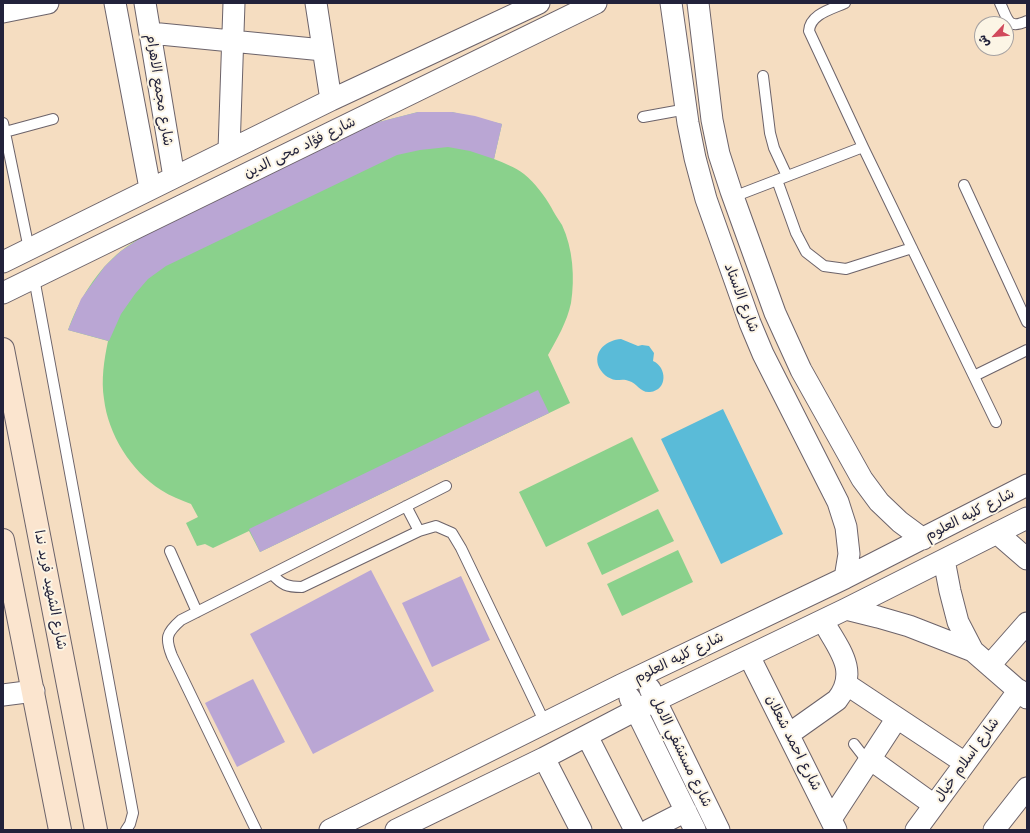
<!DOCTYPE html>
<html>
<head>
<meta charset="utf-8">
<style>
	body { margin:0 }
	#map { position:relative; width:1030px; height:833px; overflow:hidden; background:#f5ddc1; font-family:"Shantell Sans","Playpen Sans Arabic",sans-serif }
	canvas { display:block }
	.frame { position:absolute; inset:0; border:4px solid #22223b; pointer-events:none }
	.north { position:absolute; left:974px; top:16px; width:40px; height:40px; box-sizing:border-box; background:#fcf5e5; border:1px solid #a5a1a1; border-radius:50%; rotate:244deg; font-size:11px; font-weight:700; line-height:16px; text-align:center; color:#22223b }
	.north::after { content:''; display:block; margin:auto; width:14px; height:18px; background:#d1495b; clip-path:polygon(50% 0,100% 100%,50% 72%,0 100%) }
</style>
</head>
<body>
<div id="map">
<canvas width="1030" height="833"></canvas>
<div class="frame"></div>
<div class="north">ش</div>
</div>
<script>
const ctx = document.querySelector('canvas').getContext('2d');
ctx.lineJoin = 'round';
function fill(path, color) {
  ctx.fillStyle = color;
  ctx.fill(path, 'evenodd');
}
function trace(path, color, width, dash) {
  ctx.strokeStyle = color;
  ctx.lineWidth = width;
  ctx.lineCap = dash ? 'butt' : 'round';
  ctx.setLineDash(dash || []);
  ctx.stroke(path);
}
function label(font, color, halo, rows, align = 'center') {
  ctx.font = font + ' "Shantell Sans","Playpen Sans Arabic",sans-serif';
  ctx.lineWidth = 4;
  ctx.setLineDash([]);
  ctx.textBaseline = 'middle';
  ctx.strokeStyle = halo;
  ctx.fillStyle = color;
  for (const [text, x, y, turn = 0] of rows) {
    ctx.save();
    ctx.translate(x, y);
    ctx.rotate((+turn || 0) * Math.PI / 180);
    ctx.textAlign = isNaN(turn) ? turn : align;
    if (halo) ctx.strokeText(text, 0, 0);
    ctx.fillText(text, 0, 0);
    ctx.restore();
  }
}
fill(new Path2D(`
	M418,112H452L502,124L494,159C504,163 515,167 524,174C535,183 544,195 551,207C554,213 558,219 562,225C573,248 575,278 571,303C567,322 557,339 548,355L570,403L260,552L249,531L213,548L205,544L197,546L186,523L198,517L191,504C181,500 170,496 161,490C131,471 108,434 104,399C101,380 104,360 108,341L68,330C79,300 96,271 121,251C128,245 137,240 145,235L375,123Z
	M632,437L659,491L546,547L519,492Z
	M658,509L674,541L602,575L587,543Z
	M678,550L693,582L622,616L607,584Z`), '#8ad18c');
fill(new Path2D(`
	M621,339L638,346L642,345L649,346L654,353L653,361C667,367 668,390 650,392C640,393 637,383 629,381C625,379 620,380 616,380C608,379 601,373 598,365C594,350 607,340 621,339Z
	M723,409L783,534L721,564L661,439Z`), '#5abbd8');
fill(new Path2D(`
	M418,112H452L475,116L502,124L494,159L470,151L448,147L420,150L397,155L166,266L148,279L135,294L121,314L109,341L68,330L81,299L105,266L121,251L145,235L375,123Z
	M538,390L549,413L260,552L249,529Z
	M371,570L434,691L313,754L250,634Z
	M461,576L490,640L432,667L402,603Z
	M253,679L285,742L237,767L205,703Z`), '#baa6d4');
const service = new Path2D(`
	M845,3C832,9 810,14 809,31L863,147L996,422
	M1000,3C1008,19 1007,30 1027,21
	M763,76L770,133L774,148L787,176
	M643,117L687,109
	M3,123L29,249
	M5,132L53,119
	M777,180L796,233L806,252L824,266L846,269L912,248
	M964,185L1027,322
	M733,197L863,147
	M34,278L133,813L130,824L126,830
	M974,376L1027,350
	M406,506L419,531
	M170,551L197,612
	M272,574C282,585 287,587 302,587L419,531L436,526L452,533L461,548L545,723
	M854,744L868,762
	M256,830L172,656C165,638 166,633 181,620L446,486`);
const minor = new Path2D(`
	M115,3L150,188
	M145,3L174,177
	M316,3L331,100
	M671,3L688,123L695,158L706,199L750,323L763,354L838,502L846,527L849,554L845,578
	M698,3L712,120L719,154L731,191L775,313L801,370L862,479L879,502L900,522L923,539
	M3,12L48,3
	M150,33L323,50
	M229,150L234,3
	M3,262L331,100L539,3
	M3,293L596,3
	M997,533L1027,559
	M944,560L950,591L958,622L973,651
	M846,609L878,617L909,626L973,651L1027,698
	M749,656L836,830
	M990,665L1027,623
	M846,684L965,763
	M650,689L719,830
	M3,695L34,691
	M630,698L695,830
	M789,734L837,700C860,671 838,648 823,621
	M587,736L635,830
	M544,758L581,830
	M870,759L934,805
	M831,819L897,718
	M330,830L621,685L845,578L1027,485
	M396,830L544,758L636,710L846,609L1027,518
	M649,830L686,811
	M916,830L1019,690
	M994,830L1027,788`);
const secondary = new Path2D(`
	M3,349L96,830
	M3,540L60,830`);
trace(service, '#6c636a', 12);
trace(minor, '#6c636a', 23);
trace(secondary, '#6c636a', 24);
trace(service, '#fff', 10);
trace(minor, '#fff', 21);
trace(secondary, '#fbe5cf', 22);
label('14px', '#22223b', '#fcf5e5', [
	["شارع مجمع الاهرام",159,90,81],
	["شارع فؤاد محى الدين",300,148,-26],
	["شارع الاستاد",741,298,69],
	["شارع كليه العلوم",970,515,-27],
	["شارع الشهيد فريد ندا",50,590,79],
	["شارع كليه العلوم",679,658,-26],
	["شارع احمد شعلان",793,743,63],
	["شارع مستشفي الامل",681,752,64],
	["شارع اسلام خيال",967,760,-54]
]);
</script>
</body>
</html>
